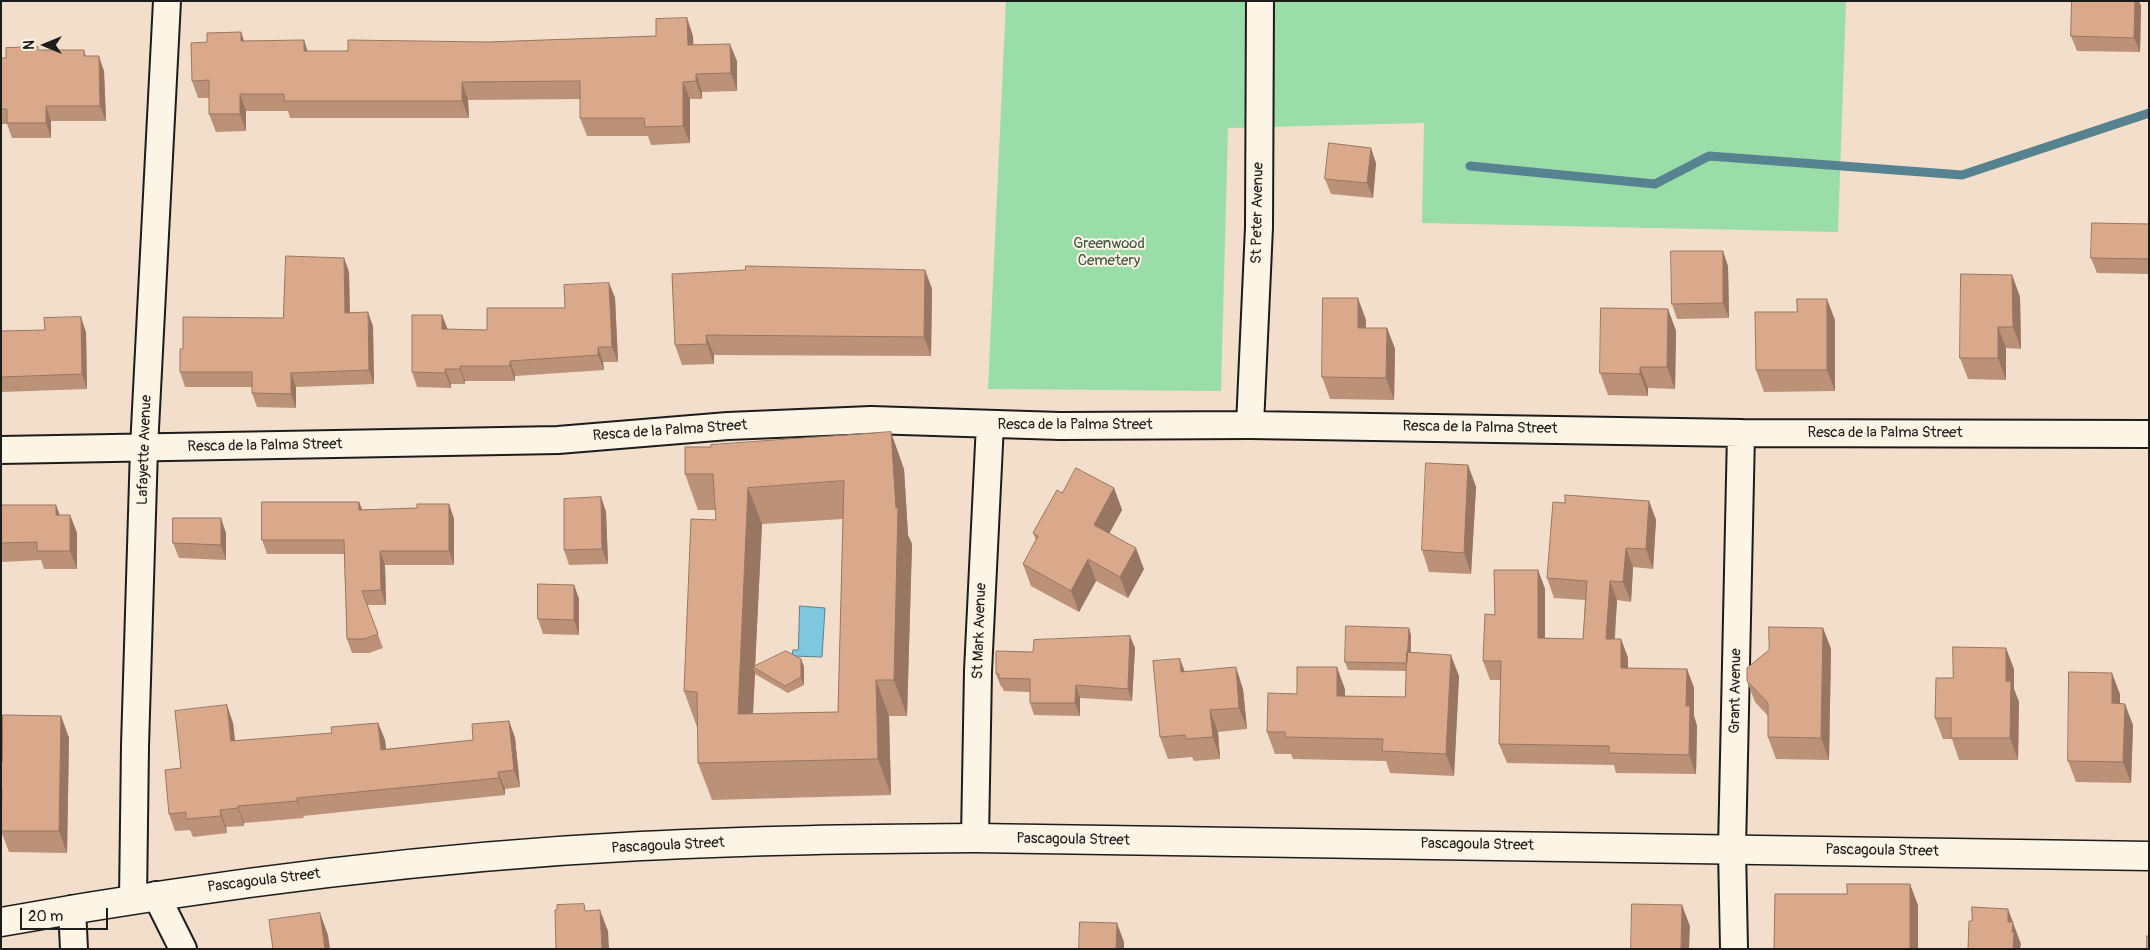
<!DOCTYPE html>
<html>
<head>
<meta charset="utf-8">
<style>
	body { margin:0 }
	#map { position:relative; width:2150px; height:950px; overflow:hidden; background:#f2deca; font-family:Pangolin,sans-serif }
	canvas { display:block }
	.frame { position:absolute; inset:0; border:2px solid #1c1c1c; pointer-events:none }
	.north { position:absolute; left:20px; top:20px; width:50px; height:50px; -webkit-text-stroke:4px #fcf5e5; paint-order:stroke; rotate:270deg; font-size:14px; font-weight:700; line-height:20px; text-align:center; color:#1c1c1c }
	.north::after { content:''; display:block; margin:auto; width:18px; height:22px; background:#1c1c1c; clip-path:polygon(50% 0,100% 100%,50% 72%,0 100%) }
	.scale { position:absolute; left:20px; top:908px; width:88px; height:22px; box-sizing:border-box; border:2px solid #1c1c1c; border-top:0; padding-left:6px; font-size:15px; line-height:18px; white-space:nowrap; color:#1c1c1c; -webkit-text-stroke:4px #fcf5e5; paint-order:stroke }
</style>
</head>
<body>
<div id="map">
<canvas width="2150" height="950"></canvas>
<div class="frame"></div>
<div class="north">N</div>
<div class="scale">20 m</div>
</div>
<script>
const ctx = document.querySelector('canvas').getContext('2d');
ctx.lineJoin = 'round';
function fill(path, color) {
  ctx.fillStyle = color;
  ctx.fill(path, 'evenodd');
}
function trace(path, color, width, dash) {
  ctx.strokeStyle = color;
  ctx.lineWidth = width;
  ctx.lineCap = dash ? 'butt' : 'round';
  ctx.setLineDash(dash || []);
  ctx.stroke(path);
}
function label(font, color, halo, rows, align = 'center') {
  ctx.font = font + ' Pangolin,sans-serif';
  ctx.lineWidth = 4;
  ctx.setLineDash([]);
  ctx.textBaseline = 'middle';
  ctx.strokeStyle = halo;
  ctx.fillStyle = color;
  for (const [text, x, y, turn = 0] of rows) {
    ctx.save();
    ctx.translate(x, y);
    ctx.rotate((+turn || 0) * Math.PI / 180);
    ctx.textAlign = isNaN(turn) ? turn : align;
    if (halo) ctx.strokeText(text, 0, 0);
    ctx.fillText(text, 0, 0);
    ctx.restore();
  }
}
fill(new Path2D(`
	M1006,1H1846L1838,232L1422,223L1424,123L1228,128L1221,391L988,389Z`), '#9bdda8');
const water = new Path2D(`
	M800,606L825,608L822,657L792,656L793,650H798Z`);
fill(water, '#7ec7de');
trace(water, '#578390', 1);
trace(new Path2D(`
	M1470,166L1655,184L1709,156L1962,175L2149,113`), '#578390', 9);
const street = new Path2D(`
	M1250,425L1259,227L1260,1
	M1,450L558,440L728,426L871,420L1060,426L1250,425L1741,433L2149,434
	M975,838L978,671L990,424
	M156,895L183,949
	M133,899L135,746L144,448L167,1
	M72,909L74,949
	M1734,949L1732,849L1741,433`);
const secondary = new Path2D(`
	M1,922C213,884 426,857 641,846C752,840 864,839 975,838L2149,856`);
trace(street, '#1c1c1c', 30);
trace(secondary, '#1c1c1c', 31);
trace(street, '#fcf5e5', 26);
trace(secondary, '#fcf5e5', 28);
fill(new Path2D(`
	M2072,1H2139L2141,6L2140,52L2077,51L2071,36Z
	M687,18L693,36V45L737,61V91L702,92V99H690V143L651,145L648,136H587L580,118V99L468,100L469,118H290L288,111H246V131L216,132L209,114V98H198L192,81L207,42L241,32L244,41L308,51H348L488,42L656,36Z
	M39,50H84L86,56L104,71L106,121H51V138H12L7,124H1V58H6Z
	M1376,163L1373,198L1331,194L1325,179Z
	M2149,224V274L2097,273L2091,258Z
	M344,258L349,272L350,313L373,326L374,384L296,387V408L257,407L252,393V387H185L180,372L283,318Z
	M1728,266L1729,318L1677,319L1672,304Z
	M925,270L932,289L931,356L714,355V364L682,365L675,345L672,274Z
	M2012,275L2020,297L2021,349L2006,348V380L1968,379L1960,358Z
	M609,283L615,298L618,362H603L604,370L515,376V381H465V384H451V388L417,387L412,372L442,315L447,329L487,330L565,308Z
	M1668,309L1676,331L1675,389L1648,388V396L1608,395L1600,373Z
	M1366,320V328H1387L1395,349L1394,400L1330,399L1322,377Z
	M1835,320V391L1764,392L1756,370Z
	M1,331L86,332L87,389L1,392Z
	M1468,465L1476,487L1471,574L1429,572L1422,550Z
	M904,469L908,535L912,544L907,716H889L891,795L712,800L698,763V727H697L684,691L716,520V510H698L685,474ZM843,519L838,712L753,714L755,673V674L788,693L804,685V667L801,659L755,666L762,524Z
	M1114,488L1122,510L1109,533L1144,569L1128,598L1096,581L1079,612L1031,586L1023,564L1036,540L1033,533L1062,493Z
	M601,497L606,512L608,564L569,565L564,550Z
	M1649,501L1656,520L1653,569L1633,567L1631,602L1617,600L1615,639H1621L1628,658V668L1687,669L1694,688V716L1697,726L1696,774L1616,773L1614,765L1507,763L1499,744L1501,680H1490L1483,661L1495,615L1538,570L1545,589V638L1583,639L1585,600L1554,598L1547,578L1565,503Z
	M359,502L362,510L417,508L449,504L454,519V565H385L386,605H367L383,648L369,653H352L347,639L344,554H267L262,540Z
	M1,505L60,515H70L77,533V569H44L41,560L1,562Z
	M226,533V560L179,558L173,543Z
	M574,585L579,599V635L543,634L538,619Z
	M1409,628L1411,636V652L1459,676L1454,776L1390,773L1386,761L1293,759L1291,754H1275L1267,732L1297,694L1345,689V696L1405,697L1406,671L1348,670L1345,662Z
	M1823,628L1831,649L1829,760L1776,759L1768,737V716L1755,702L1747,681L1769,650Z
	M1130,636L1135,648L1132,701L1080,698V716L1034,715L1030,703V692L1004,691L1002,687H1001L996,674L1033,652Z
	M2014,669V689L2019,702L2018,760H1959L1952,739H1943L1935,718L1953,678Z
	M1185,672L1243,689L1247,729L1218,732L1220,759L1194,761L1192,757L1168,759L1160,737Z
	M2120,694V703L2133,725L2131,783L2076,782L2068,761Z
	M61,716L69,738L67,853L9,852L1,831V762H2Z
	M509,721L515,738L520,787L505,789V795L303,816L304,818L244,823V826L226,827L227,833L193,837L190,830L175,831L169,814L181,768L233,723L235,741L332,733L378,723L385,740L386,749L473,740Z`), '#bb9178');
fill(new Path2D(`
	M2135,1H2139L2141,6L2140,52L2134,38Z
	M687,18L693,36L694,62L688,45Z
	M241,32L247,50L241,41Z
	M304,40L310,58L304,51Z
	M730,44L737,61V91L731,73Z
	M99,56L104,71L106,121L100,106Z
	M696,74L702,92V99L696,81Z
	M462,82L468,100L469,118L462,101Z
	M683,82L690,99V143L683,126Z
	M240,94L246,111V131L240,114Z
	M46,106L51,121V138L46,123Z
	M1371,148L1376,163L1373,198L1367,183Z
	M1723,251L1728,266L1729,318L1723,303Z
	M344,258L349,272L350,327L345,313Z
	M925,270L932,289L931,356L924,337Z
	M2012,275L2020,297L2021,349L2013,327Z
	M609,283L615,298L618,362L612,347Z
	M1358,298L1366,320L1365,349L1358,328Z
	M1827,299L1835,320V391L1827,370Z
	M1668,309L1676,331L1675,389L1667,367Z
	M368,312L373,326L374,384L369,370Z
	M442,315L448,330L442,329Z
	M81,317L86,332L87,389L82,374Z
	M1998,327L2006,348V380L1998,358Z
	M1387,328L1395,349L1394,400L1386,378Z
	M706,335L714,355V364L707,344Z
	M598,347L603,362L604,370L598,355Z
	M510,361L515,376V381L510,366Z
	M460,366L465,381V384L460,369Z
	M1640,367L1648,388V396L1640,374Z
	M445,369L451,384V388L445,373Z
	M291,373L296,387V408L291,394Z
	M891,432L904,469L908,535L912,544L907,716L894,680L896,508Z
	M1468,465L1476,487L1471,574L1464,553Z
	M748,488L762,524L755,668L753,667L755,673L751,751L738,714Z
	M1114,488L1122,510L1102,547L1094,525Z
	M601,497L606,512L608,564L602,549Z
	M1649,501L1656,520L1653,569L1646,549Z
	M359,502L365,516L359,510Z
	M449,504L454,519V565L449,551Z
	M56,505L63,523L56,515Z
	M70,515L77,533V569L70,551Z
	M221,518L226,533V560L221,545Z
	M1136,548L1144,569L1128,598L1120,577Z
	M1626,548L1633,567L1631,602L1623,582Z
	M380,551L385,565L386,605L381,590Z
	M1088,559L1096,581L1079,612L1071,591Z
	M1538,570L1545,589V657L1538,638Z
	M1610,581L1617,600L1613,658L1606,639Z
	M574,585L579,599V635L574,620Z
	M1409,628L1411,636L1410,671L1407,663Z
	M1823,628L1831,649L1829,760L1821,738Z
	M1130,636L1135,648L1132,701L1128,689Z
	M1621,639L1628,658V688L1621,668Z
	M2006,648L2014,669V689L2019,702L2018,760L2010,738L2006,681Z
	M1451,655L1459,676L1454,776L1446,754Z
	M801,659L804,667V685L801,677Z
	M1180,659L1188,680L1181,672Z
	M1236,667L1243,689L1247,729L1239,708Z
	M1337,667L1345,689L1344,717L1337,696Z
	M1687,669L1694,688V716L1697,726L1696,774L1689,755L1686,706Z
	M2112,673L2120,694V725L2112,703Z
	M876,680L889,716L891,795L878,759Z
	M1076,685L1080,698V716L1075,703Z
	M2125,704L2133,725L2131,783L2123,762Z
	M227,705L233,723L237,759L231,741Z
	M1210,710L1218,732L1220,759L1213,737Z
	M61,716L69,738L67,853L59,831Z
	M509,721L515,738L520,787L514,770Z
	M378,723L385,740L388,767L381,750Z
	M498,772L505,789V795L499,778Z
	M297,798L303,816L304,818L297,801Z
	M238,806L244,823V826L238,808Z
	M220,810L226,827L227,833L221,816Z
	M1910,884L1918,905V949H1910Z
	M1682,905L1690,926L1689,949H1681Z
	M2008,909L2021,944L2020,949H2013L2008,922Z
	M600,910L608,931L609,949H602Z
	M320,913L328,935L330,949H325Z
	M1117,923L1124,942V949H1116Z`), '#997662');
const building = new Path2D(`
	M2072,1H2135L2134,38L2071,36Z
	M687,18L688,45L730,44L731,73L696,74V81L683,82V126L645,127L644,118H580V81L462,82V101H284V94H240V114H209V80L192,81L191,43L207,42V33L241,32V41L304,40V51H348V40L488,42L656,36V19Z
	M38,47V50H84V56H99L100,106H46V123H7V109H1V58H6V48Z
	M1329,143L1371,148L1367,183L1325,179Z
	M2092,223L2149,224V259L2091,258Z
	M1671,251H1723V303L1672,304Z
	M286,256L344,258L345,313L368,312L369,370L291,373V394L252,393V372H180V349H183V317L283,318Z
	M746,266L925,270L924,337L706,335L707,344L675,345L672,274L745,270Z
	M1961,274L2012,275L2013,327H1998V358H1960Z
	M609,283L612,347H598V355L510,361V366H460V369H445V373L412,372V315H442V329L487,330V308H565L564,285Z
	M1323,298H1358V328H1387L1386,378L1322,377Z
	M1797,299H1827V370H1756L1755,312H1797Z
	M1601,308L1668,309L1667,367H1640V374L1600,373Z
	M81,317L82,374L1,377V331L45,330L44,318Z
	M891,432L896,508H898L894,680H876L878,759L698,763L697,692L684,691L691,519L716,520L713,474H685V447H711V445ZM844,481L838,712L738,714L748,488Z
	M1426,463L1468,465L1464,553L1422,550Z
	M1076,468L1114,488L1094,525L1136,548L1120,577L1088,559L1071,591L1023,564L1038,536L1033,533L1057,490L1062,493Z
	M1565,495L1649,501L1646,549L1626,548L1623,582L1610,581L1606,639H1621V668L1687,669L1686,706H1690L1689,755L1609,753V746L1499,744L1501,661H1483L1485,614L1495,615L1494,570H1538V638L1583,639L1587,581L1547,578L1553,502L1565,503Z
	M601,497L602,549L564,550V499Z
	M262,502H359V510L417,508V504H449V551H380L381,590L362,591L378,634L364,639H347L344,540H262Z
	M1,505H56V515H70V551H37V542L1,543Z
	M173,518H221V545L173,543Z
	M538,584L574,585V620L538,619Z
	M1346,626L1409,628L1407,663L1345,662Z
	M1769,627L1823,628L1821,738L1768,737V703L1747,681V668L1769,650Z
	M1130,636L1128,689L1076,685L1075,703H1030V679L999,678V674H996V651L1033,652L1034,640Z
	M1953,647L2006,648V681H2011L2010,738H1951V718H1935L1936,678H1953Z
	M786,651L801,659V677L785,686L753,667Z
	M1407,652L1451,655L1446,754L1382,751L1383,739L1285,737V732H1267L1268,693L1297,694V667H1337V696L1405,697Z
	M1180,659L1181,672L1236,667L1239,708L1210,710L1213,737L1186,739L1185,735L1160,737L1153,661Z
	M2069,672L2112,673V703L2125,704L2123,762L2068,761Z
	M227,705L231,741L332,733L331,727L378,723L381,750L473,740L472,724L509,721L514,770L498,772L499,778L297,798V801L238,806V808L220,810L221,816L186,819V812L169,814L165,770L181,768L175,711Z
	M3,715L61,716L59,831H1L2,788H1V762H2Z
	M1847,884H1910V949H1774L1775,894H1847Z
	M584,904L585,911L600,910L602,949H556L555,910H557V905Z
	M1632,904L1682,905L1681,949H1631Z
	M1972,907L2008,909V922H2013L2012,932H2014L2013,949H1968L1969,921H1972Z
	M320,913L325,949H273L269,920Z
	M1080,922L1117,923L1116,949H1079Z
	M2147,936L2149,937V949H2147Z`);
fill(building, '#daa98c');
trace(building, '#997662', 1);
label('15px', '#1c1c1c', '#fcf5e5', [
	["St Peter Avenue",1258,213,-89],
	["Resca de la Palma Street",1075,425],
	["Resca de la Palma Street",1480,428,1],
	["Resca de la Palma Street",670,431,-4],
	["Resca de la Palma Street",1885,433],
	["Resca de la Palma Street",265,446,-1],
	["Lafayette Avenue",145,450,-88],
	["St Mark Avenue",980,631,-88],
	["Grant Avenue",1736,691,-89],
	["Pascagoula Street",1073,840,1],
	["Pascagoula Street",1477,845,1],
	["Pascagoula Street",668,846,-3],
	["Pascagoula Street",1882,851,1],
	["Pascagoula Street",264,881,-7]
]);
label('15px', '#425646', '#fcf5e5', [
	["Greenwood",1109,244],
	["Cemetery",1109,261]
]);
</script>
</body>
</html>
